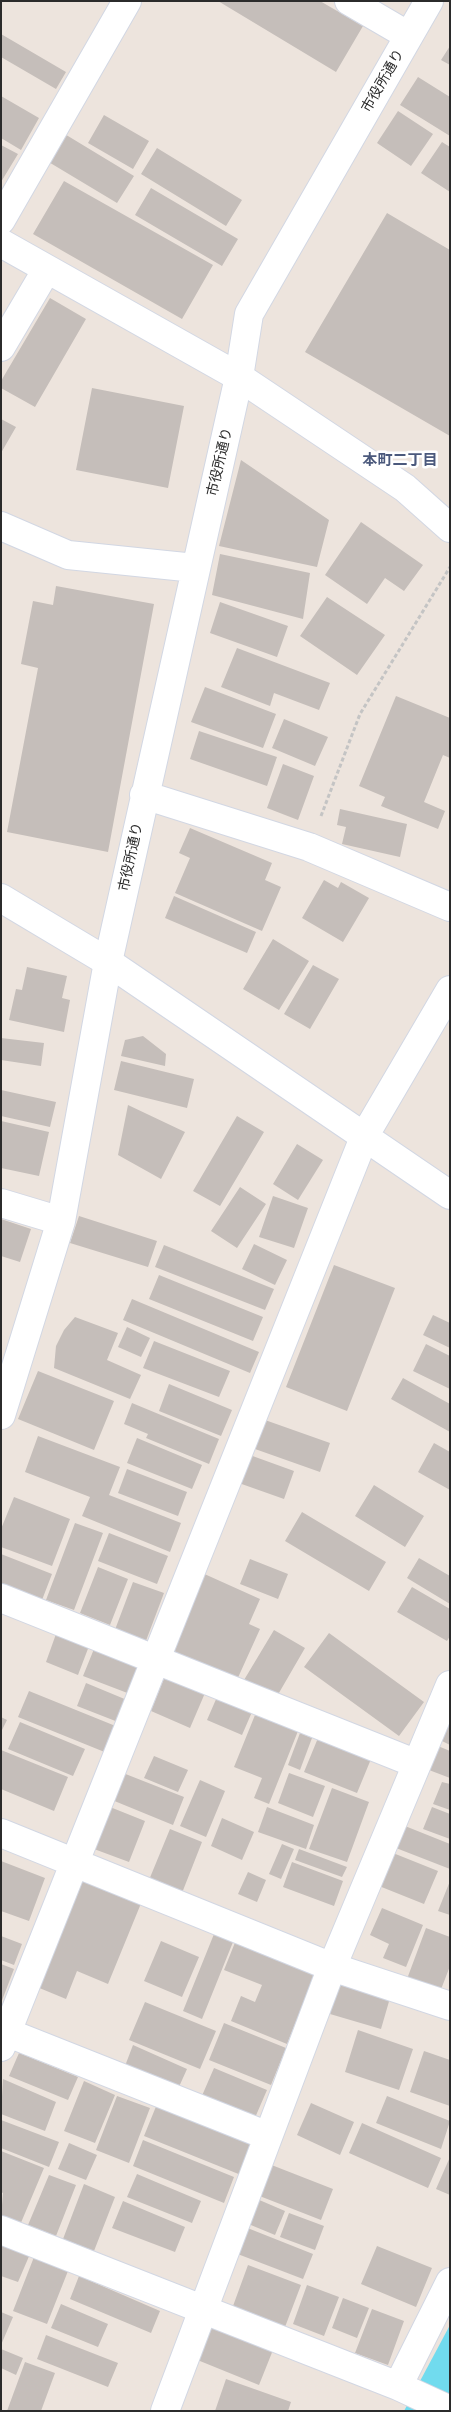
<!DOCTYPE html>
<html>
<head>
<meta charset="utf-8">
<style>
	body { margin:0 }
	#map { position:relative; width:451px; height:2412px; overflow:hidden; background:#ede4dd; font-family:Rubik,sans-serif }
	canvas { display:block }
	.frame { position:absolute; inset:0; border:2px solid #2b2b2b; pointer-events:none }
</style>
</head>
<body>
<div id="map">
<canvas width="451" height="2412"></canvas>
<div class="frame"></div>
</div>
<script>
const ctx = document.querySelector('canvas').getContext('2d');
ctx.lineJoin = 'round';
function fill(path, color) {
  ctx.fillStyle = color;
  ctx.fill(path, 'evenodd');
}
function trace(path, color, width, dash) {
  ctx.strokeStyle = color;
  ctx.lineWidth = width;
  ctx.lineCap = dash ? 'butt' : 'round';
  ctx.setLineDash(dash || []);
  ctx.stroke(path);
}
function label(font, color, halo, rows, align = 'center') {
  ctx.font = font + ' Rubik,"Noto Sans JP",sans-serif';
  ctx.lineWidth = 5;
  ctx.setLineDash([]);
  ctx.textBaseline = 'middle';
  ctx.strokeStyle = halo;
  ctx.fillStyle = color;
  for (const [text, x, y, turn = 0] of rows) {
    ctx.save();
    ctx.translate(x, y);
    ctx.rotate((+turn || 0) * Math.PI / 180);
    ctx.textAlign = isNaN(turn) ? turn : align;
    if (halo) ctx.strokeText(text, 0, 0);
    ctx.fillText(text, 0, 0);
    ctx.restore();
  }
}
fill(new Path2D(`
	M450,2325V2411H404Z`), '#71dbee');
fill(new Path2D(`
	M218,1H320L363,26L336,72Z
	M1,34L66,72L56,89L1,57Z
	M450,46V65L441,60Z
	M418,77L450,97V136L400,105Z
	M1,96L39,118L21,150L1,138Z
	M398,111L433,134L411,166L377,143Z
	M104,115L149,141L133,169L88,143Z
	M63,133L134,176L117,203L47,161Z
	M442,142L450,147V192L421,173Z
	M1,145L18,154L1,182Z
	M157,148L242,200L226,226L141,174Z
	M64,181L213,265L182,319L33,234Z
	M151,188L238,239L222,266L135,215Z
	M387,213L450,250V436L305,352Z
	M50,298L86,319L35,407L1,388V381Z
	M92,388L184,406L168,488L76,470Z
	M1,419L16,427L1,453Z
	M241,460L329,520L317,567L219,546Z
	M361,522L423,565L404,591L385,578L367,604L325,575Z
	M220,554L310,573L303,619L212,595Z
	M56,586L154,604L108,852L7,832L38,668L21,664L33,601L53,605Z
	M327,597L385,635L357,675L300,636Z
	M220,602L288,626L277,657L210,633Z
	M237,648L330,683L319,710L274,693L270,706L221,687Z
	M205,687L276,714L263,748L191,722Z
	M396,696L450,718V758L443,755L424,802L445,811L438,829L381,806L385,797L359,786Z
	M284,719L328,737L315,766L272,748Z
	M199,731L277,757L267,786L190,759Z
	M283,764L314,776L298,820L267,808Z
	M340,809L407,824L400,857L342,844L346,827L337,825Z
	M190,828L272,863L265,880L281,887L262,931L175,893L190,858L179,853Z
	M324,880L338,888L341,882L369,898L343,942L302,918Z
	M174,896L256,932L247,953L165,918Z
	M273,939L309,961L279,1010L243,989Z
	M313,965L339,979L310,1029L284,1014Z
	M27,967L67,976L62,998L70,1000L64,1032L9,1020L16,989L22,990Z
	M143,1036L166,1054L165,1066L121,1056L125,1040Z
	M1,1038L44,1043L41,1066L1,1060Z
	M121,1061L194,1079L187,1108L114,1090Z
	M1,1090L56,1102L50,1127L1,1116Z
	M128,1105L185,1132L161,1179L118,1155Z
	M237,1116L264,1132L220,1206L193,1191Z
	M1,1121L49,1132L39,1176L1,1168Z
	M297,1144L323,1160L298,1200L273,1184Z
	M240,1187L266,1204L237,1248L211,1231Z
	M273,1196L308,1208L294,1248L259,1237Z
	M79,1216L157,1241L148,1267L70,1243Z
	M1,1219L31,1229L20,1262L1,1256Z
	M254,1244L287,1260L275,1285L242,1269Z
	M164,1245L274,1289L265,1310L155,1267Z
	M334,1265L395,1288L347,1411L286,1387Z
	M159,1275L263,1317L253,1341L149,1299Z
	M132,1299L259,1352L250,1373L123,1320Z
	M433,1315L450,1323V1348L423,1335Z
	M75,1317L118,1333L107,1360L141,1375L130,1399L54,1368L56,1346L64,1330Z
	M127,1327L150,1338L141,1357L118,1347Z
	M154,1341L230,1371L219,1397L143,1368Z
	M426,1344L450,1356V1389L413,1371Z
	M38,1371L114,1401L94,1450L18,1419Z
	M403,1378L450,1404V1432L391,1399Z
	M169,1384L232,1410L221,1436L159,1411Z
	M132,1403L219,1439L209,1464L146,1438L148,1434L124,1424Z
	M265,1420L330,1443L320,1472L255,1449Z
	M38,1436L120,1467L109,1495L181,1523L170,1552L82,1516L90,1497L25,1472Z
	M137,1438L202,1465L192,1489L127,1463Z
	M434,1443L450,1452V1490L418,1472Z
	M247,1454L294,1471L284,1499L236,1482Z
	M127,1469L187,1492L178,1516L118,1493Z
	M374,1485L424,1516L405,1547L355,1516Z
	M14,1497L70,1519L52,1566L1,1547V1529Z
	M302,1512L386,1562L369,1591L285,1541Z
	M75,1523L103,1533L74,1610L46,1600Z
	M109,1533L168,1556L157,1584L98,1561Z
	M1,1554L52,1574L42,1600L1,1584Z
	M419,1558L450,1576V1604L407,1578Z
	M250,1559L288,1574L278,1599L240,1584Z
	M98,1567L128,1579L110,1625L80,1613Z
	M200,1572L260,1599L249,1624L260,1629L236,1682L165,1650Z
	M133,1582L164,1593L144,1646L113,1635Z
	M412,1587L450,1609V1636L447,1641L397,1612Z
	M274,1630L305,1648L276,1698L244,1680Z
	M329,1633L424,1702L399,1736L304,1667Z
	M56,1634L89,1646L78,1675L46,1662Z
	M94,1649L140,1667L130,1694L83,1676Z
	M165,1676L205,1693L190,1728L151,1711Z
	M86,1683L127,1700L118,1722L77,1706Z
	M29,1691L118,1727L107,1753L18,1717Z
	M217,1697L252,1712L242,1735L207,1720Z
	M255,1715L298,1731L269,1804L254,1798L262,1778L234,1767Z
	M1,1717L7,1720L1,1732Z
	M20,1722L85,1749L73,1776L8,1749Z
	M445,1723L450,1725V1745L438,1739Z
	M300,1733L312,1738L300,1770L288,1765Z
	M318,1738L371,1759L357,1793L304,1772Z
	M438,1746L450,1751V1778L429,1770Z
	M1,1750L68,1777L54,1811L1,1789Z
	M154,1756L188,1770L178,1792L144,1778Z
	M123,1773L184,1797L173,1825L112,1800Z
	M289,1773L325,1786L313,1817L278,1803Z
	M200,1780L225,1791L206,1837L180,1826Z
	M442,1782L450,1784V1810L433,1804Z
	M332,1788L369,1802L347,1862L309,1849Z
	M110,1807L145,1821L129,1862L94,1849Z
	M267,1807L314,1825L306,1849L258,1832Z
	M432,1807L450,1814V1839L423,1829Z
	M222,1818L254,1832L242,1860L211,1846Z
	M405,1826L450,1844V1869L396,1848Z
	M170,1829L202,1842L182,1893L149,1880Z
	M282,1844L294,1849L281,1879L269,1874Z
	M299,1849L347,1867L342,1877L295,1860Z
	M393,1853L438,1871L424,1904L379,1886Z
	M1,1861L45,1878L29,1921L1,1911Z
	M292,1862L343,1881L334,1906L283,1887Z
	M248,1872L266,1880L257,1902L238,1894Z
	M81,1877L142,1901L108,1984L77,1971L66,1999L37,1987Z
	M450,1881V1915L438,1911Z
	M382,1908L423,1925L406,1967L383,1958L389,1944L370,1935Z
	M426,1928L450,1937V1966L440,1992L407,1979Z
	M214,1934L233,1942L202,2019L183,2011Z
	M1,1936L22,1944L14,1965L1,1960Z
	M236,1940L316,1971L287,2044L231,2021L241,1996L255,2002L262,1985L224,1970Z
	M161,1941L199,1957L182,1997L144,1981Z
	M1,1964L14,1969L1,2003Z
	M339,1982L390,1998L381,2029L330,2014Z
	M145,2002L216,2031L200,2069L129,2040Z
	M224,2023L286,2048L271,2085L209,2060Z
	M358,2030L413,2049L399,2090L345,2072Z
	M133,2045L187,2069L178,2089L125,2066Z
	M424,2051L450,2060V2106L410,2092Z
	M19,2053L78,2077L68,2100L9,2076Z
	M214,2068L267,2090L254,2120L201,2098Z
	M3,2079L56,2102L45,2131L1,2114Z
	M84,2081L115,2095L95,2143L64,2131Z
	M117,2096L150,2108L129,2163L96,2150Z
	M387,2096L450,2121L441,2149L376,2123Z
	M311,2103L354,2122L340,2155L297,2135Z
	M157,2104L253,2142L241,2175L144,2136Z
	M1,2120L59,2142L49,2167L1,2148Z
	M362,2123L441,2158L428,2188L349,2153Z
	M143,2140L234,2177L224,2203L133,2166Z
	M69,2143L97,2155L86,2180L58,2169Z
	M1,2151L44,2168L20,2225L1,2217L3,2193L1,2192Z
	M450,2157V2195L436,2189Z
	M269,2164L333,2189L321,2220L257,2195Z
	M137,2174L201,2201L192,2223L127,2197Z
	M49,2175L76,2185L56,2236L28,2225Z
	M84,2184L115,2197L94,2251L63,2239Z
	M257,2199L285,2211L275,2235L246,2223Z
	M123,2201L185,2227L175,2252L112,2228Z
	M289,2213L324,2226L315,2250L280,2237Z
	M245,2227L313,2254L303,2279L235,2253Z
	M1,2242L30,2254L18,2282L1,2276Z
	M377,2246L432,2268L416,2307L361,2284Z
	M34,2257L68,2271L47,2324L13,2311Z
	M248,2265L301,2285L285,2327L233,2306Z
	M79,2276L160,2311L151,2333L70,2299Z
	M307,2285L339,2297L324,2336L293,2324Z
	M343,2298L369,2308L357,2338L332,2328Z
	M61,2304L108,2324L98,2347L51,2328Z
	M372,2309L404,2321L388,2365L355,2353Z
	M1,2312L13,2317L1,2345Z
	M209,2324L273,2350L259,2385L195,2359Z
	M46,2335L118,2363L108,2387L37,2359Z
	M1,2349L23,2358L16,2375L1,2368Z
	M25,2362L55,2373L41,2411H7Z
	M226,2379L291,2402L288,2411H215Z`), '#c5beba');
const street = new Path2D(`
	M349,1L409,36
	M1,220L127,1
	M1,243L239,377
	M1,347L47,269
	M1,526L68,555L195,568
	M144,795L309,847L450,907
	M1,1203L61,1221
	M1,1415L61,1221L108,962L239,377L249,314L429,1
	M1,1598L417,1764
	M1,1833L332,1967L450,2006
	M1,2030L268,2136
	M1,2047L365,1135
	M1,2230L398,2386L450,2410
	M398,2386L450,2282
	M165,2411L332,1967L450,1685`);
const secondary = new Path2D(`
	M239,377L405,488L450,528
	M1,898L108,962L450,1195
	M365,1135L450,990`);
trace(street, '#d2d7e3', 30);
trace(secondary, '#d2d7e3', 30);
trace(new Path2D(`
	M321,816L360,714L450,567`), '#c4c4c4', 3, [4, 2.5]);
trace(street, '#fff', 28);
trace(secondary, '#fff', 28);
label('14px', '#2b2b2b', '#fff', [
	["市役所通り",383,81,-60],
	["市役所通り",220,462,-77],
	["市役所通り",131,857,-78]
]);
label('bold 15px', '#4b597c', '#fff', [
	["本町二丁目",400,461]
]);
</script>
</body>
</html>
